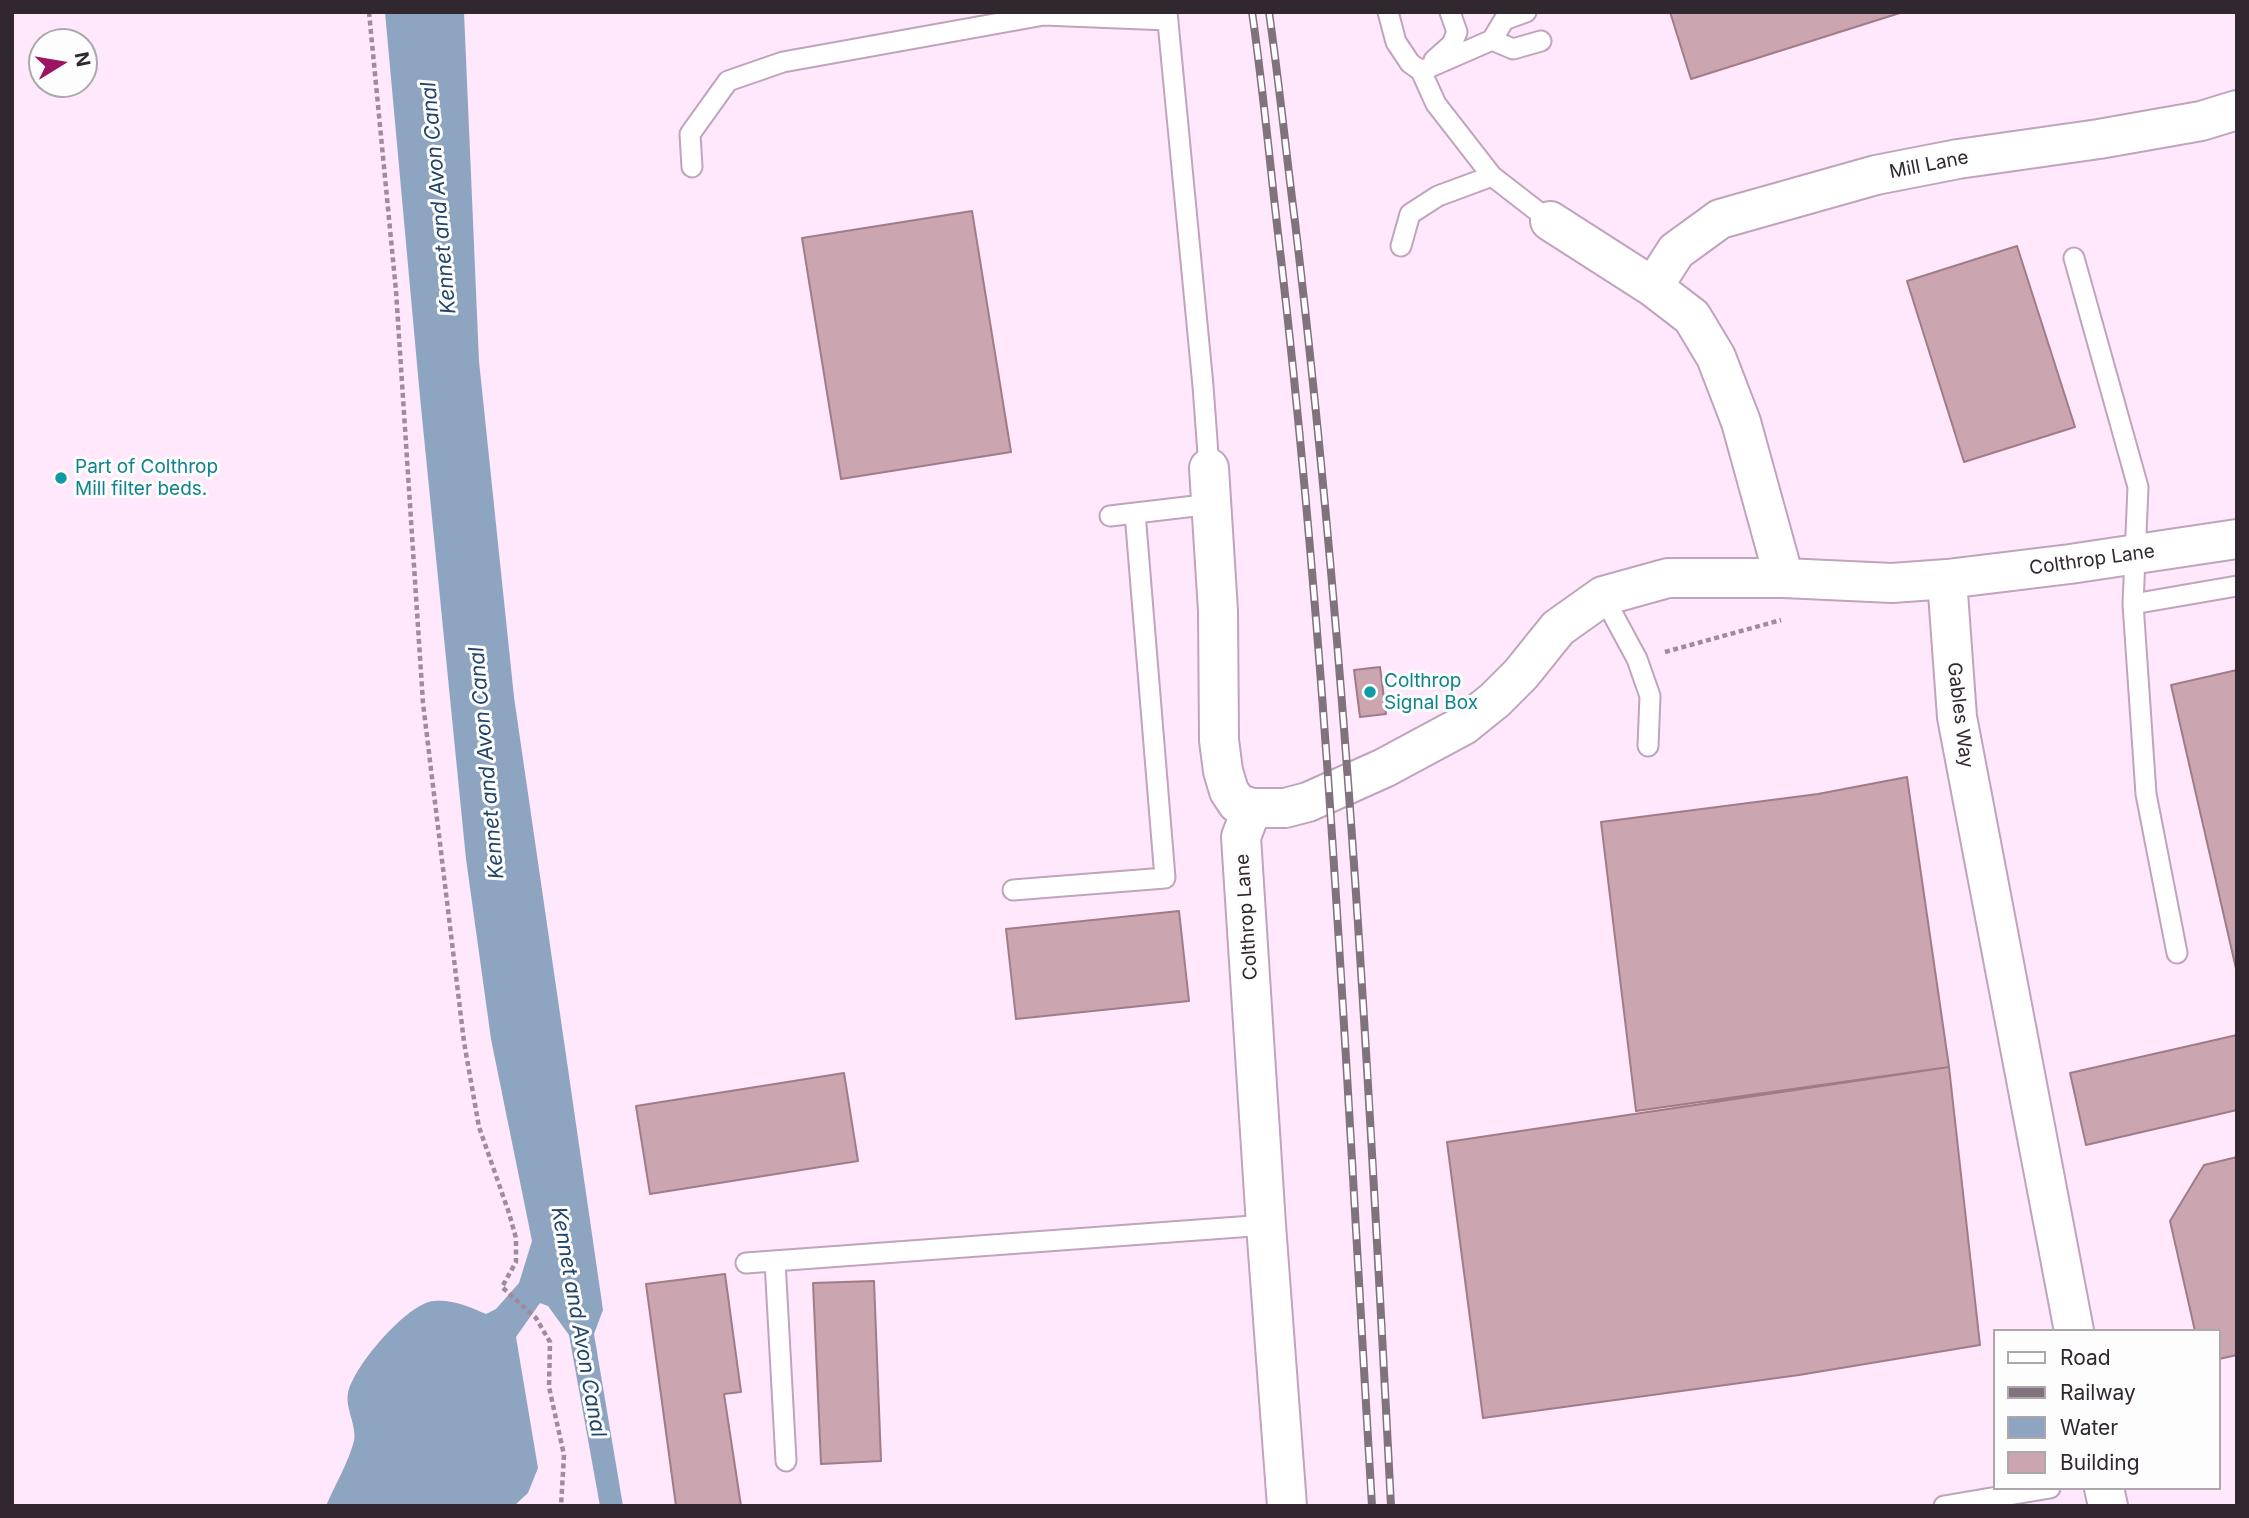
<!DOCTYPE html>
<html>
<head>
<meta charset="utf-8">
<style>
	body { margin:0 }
	#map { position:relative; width:2249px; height:1518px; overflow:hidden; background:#ffe7fc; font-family:Inter,sans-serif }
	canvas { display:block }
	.frame { position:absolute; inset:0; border:14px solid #312730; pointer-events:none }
	.legend { position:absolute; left:1993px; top:1329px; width:228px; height:161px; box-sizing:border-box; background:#fdfdfd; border:2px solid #aba7ab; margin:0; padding:9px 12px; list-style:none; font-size:21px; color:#312730 }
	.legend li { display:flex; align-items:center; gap:14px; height:35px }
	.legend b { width:35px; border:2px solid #aba7ab }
	.north { position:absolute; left:28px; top:28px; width:70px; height:70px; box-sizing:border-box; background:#fdfdfd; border:2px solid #aba7ab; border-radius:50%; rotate:79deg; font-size:19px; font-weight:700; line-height:28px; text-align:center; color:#312730 }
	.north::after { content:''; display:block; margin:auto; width:24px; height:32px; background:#9d1463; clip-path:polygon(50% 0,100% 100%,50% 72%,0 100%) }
</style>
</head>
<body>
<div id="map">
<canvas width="2249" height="1518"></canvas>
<div class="frame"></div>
<ul class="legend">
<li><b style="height:9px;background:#fff"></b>Road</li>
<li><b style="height:9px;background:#81727f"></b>Railway</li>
<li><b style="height:19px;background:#8ea5c1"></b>Water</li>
<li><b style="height:19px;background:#cba5af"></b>Building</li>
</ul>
<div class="north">N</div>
</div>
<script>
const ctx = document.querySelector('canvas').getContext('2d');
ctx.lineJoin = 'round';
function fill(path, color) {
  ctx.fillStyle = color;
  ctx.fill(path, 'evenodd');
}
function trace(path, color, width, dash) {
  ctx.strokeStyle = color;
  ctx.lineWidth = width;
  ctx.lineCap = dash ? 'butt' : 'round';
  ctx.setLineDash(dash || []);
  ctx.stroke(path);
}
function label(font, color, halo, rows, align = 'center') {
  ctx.font = font + ' Inter,sans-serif';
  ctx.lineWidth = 6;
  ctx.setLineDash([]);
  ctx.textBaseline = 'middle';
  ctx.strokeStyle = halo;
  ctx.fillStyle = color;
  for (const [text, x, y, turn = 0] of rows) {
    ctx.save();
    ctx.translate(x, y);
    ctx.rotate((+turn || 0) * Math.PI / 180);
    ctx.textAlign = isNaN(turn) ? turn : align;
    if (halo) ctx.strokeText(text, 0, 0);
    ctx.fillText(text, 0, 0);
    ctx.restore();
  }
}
fill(new Path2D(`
	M385,12H464L479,361L514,697L603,1310L594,1334L623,1506H600L569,1335L548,1306L540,1303L516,1337L538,1468L528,1493L514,1506H326C335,1485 348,1463 354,1441C357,1426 345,1408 348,1393C353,1367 407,1303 434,1301C452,1299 470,1307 486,1314L496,1309L519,1283L532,1241L491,1039L466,859L420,397Z`), '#8ea5c1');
const building = new Path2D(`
	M1670,12H1903L1691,79Z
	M972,211L1011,452L841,479L802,238Z
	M2017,246L2075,427L1964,462L1907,281Z
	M1380,667L1386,714L1360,717L1354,670Z
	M2237,670V973L2171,685Z
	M1907,777L1949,1067L1636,1111L1601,822L1818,794Z
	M1179,911L1189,1001L1016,1019L1006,929Z
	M2237,1035V1110L2086,1145L2070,1073Z
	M1949,1067L1980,1345L1799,1375L1483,1418L1447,1142Z
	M844,1073L858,1161L650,1194L636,1106Z
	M2237,1157V1355L2219,1359V1331H2195L2170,1221L2204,1165Z
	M725,1274L741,1392L724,1394L741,1506H676L646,1284Z
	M874,1281L881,1461L821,1464L813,1283Z`);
fill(building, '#cba5af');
trace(building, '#a07c87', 2);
const service = new Path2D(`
	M1167,12L1203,386L1209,468
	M1388,12L1396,42L1410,63L1421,71L1436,104L1492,176L1550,221
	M1492,40L1513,49L1541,41
	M1434,60L1452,44L1457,32L1450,12
	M1421,71L1492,40L1504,20L1526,12
	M692,167L690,134L728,81L783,62L1044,15L1168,20
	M1401,246L1410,214L1438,196L1492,176
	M2074,258L2138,487L2133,604L2146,794L2177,953
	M1110,516L1212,504
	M1603,596L1637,659L1650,696L1648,746
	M2133,604L2237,586
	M1013,890L1165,878L1135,513
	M775,1261L786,1461
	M746,1263L1266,1225
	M1944,1506L2050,1488`);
const minor = new Path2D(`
	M1550,221L1653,287L1692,317L1716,357L1741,422L1784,578
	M1653,287L1676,251L1720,219L1876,175L1958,159L2099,139L2201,121L2237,110
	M1209,468L1218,611L1219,740L1223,771L1229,791L1237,803L1252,808H1285L1308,802L1384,768L1464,725L1495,700L1521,674L1558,628L1603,596L1668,578H1784L1892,583L1947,579L1957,717L2074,1331
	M1947,579L2070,564L2237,539
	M1252,808L1241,837L1266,1225L1287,1506
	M2104,1488L2108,1506`);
trace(service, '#bfa4bc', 23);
trace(minor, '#bfa4bc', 42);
trace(new Path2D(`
	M369,12L396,291L423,703L464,1042L479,1127L509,1213L516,1238V1262L502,1287L536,1318L550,1342L549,1387L564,1455L561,1506
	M1665,652L1781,620`), '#9e8c9c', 4.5, [5, 3.5]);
trace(service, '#fff', 19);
trace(minor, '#fff', 38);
const rail = new Path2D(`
	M1252,12C1264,94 1271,177 1281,259C1329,673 1347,1090 1372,1506
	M1269,12C1279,82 1286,152 1295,222C1346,648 1369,1077 1391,1506`);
trace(rail, '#81727f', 8);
trace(rail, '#fdfdfd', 5, [16]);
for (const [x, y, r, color] of [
	[61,478,7,"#0f9aa8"],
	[1370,692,7,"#0f9aa8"]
]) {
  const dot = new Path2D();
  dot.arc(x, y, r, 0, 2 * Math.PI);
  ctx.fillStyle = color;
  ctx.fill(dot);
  trace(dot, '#fdfdfd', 2.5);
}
label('19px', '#312730', '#fdfdfd', [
	["Mill Lane",1929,165,-11],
	["Colthrop Lane",2092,560,-8],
	["Gables Way",1960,715,83],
	["Colthrop Lane",1247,917,-94]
]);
label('19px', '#0d838f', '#fdfdfd', [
	["Part of Colthrop",75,467],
	["Mill filter beds.",75,489],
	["Colthrop",1384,681],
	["Signal Box",1384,703]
], 'left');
label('italic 21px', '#21446b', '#fdfdfd', [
	["Kennet and Avon Canal",439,198,-95],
	["Kennet and Avon Canal",487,763,-95],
	["Kennet and Avon Canal",578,1322,80]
]);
</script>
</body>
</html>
